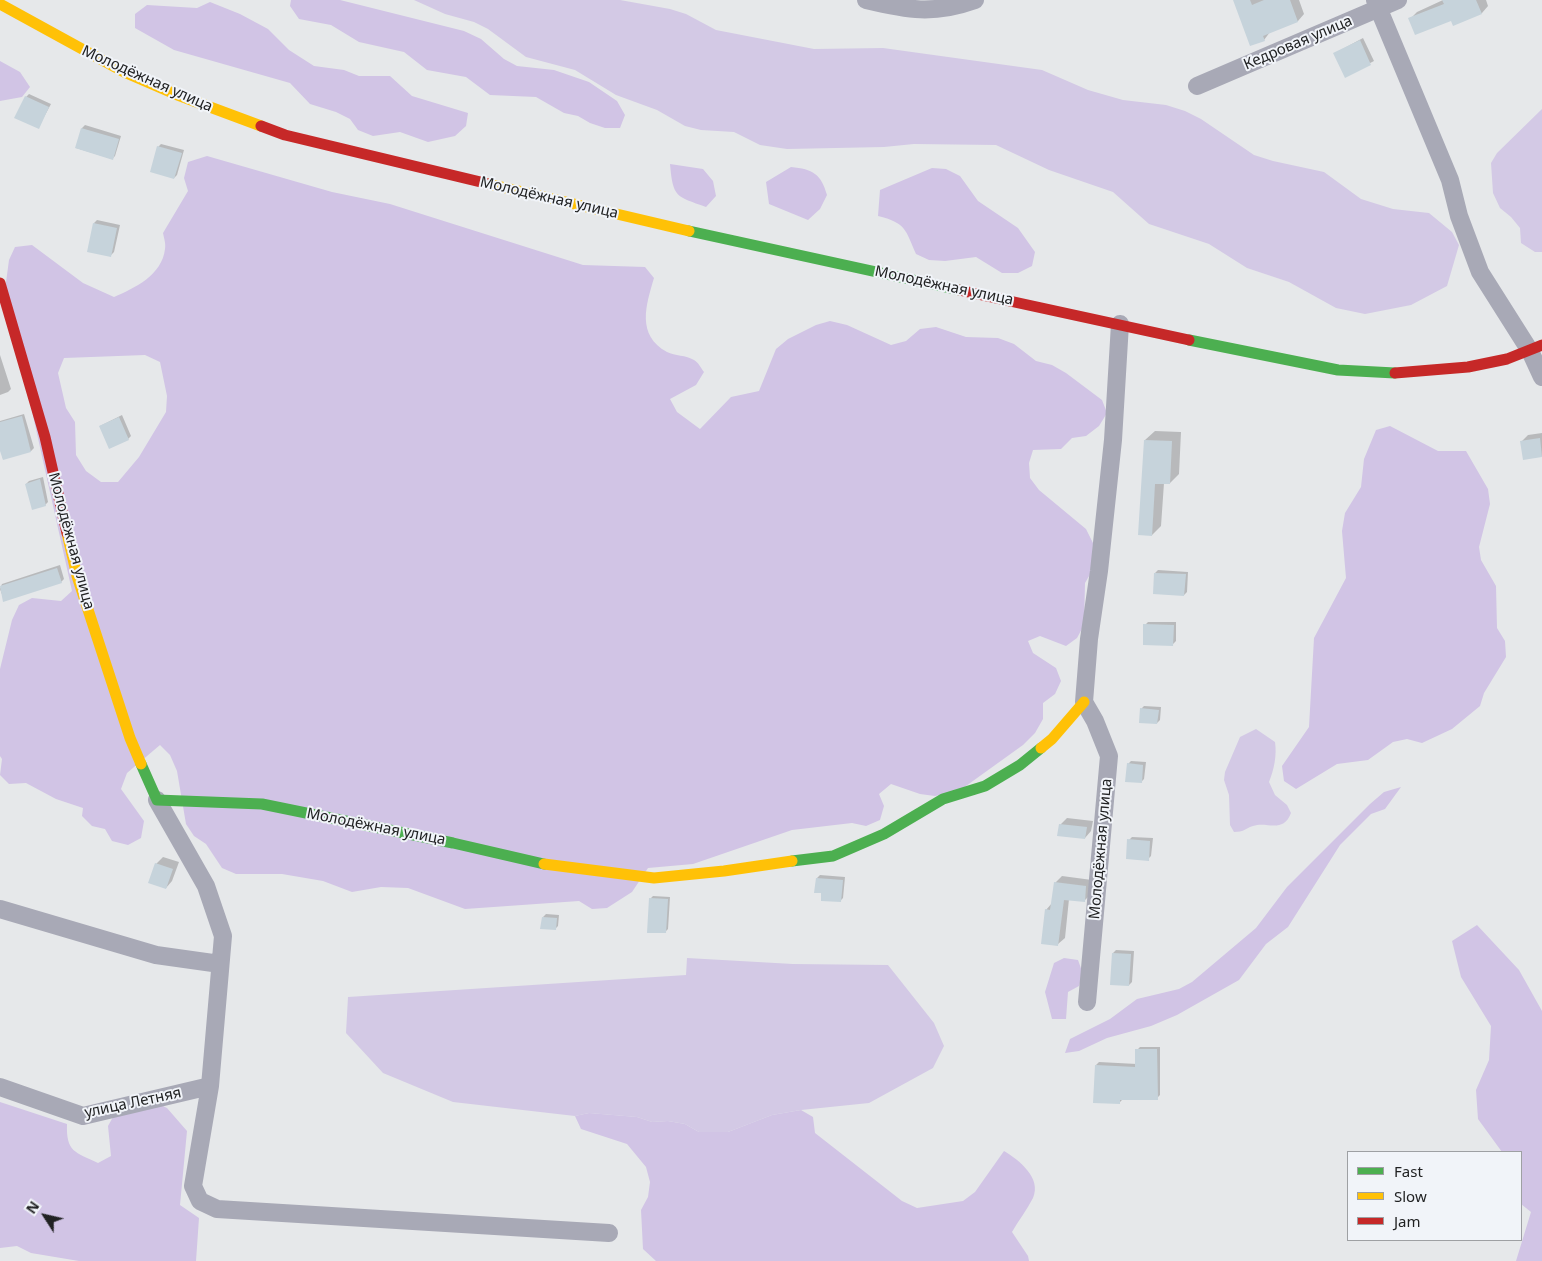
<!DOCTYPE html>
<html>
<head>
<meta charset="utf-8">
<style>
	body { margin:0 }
	#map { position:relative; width:1542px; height:1261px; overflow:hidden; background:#e6e8ea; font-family:"Noto Sans",sans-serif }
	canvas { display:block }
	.legend { position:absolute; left:1347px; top:1151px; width:175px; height:90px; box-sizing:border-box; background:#f1f4f9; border:1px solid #9ea0a3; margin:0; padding:6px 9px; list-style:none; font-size:15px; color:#212223 }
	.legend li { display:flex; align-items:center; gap:10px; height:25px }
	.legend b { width:25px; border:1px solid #9ea0a3 }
	.north { position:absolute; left:20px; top:1191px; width:50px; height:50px; -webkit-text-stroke:4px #f1f4f9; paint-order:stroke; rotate:305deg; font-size:14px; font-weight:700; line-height:20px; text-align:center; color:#212223 }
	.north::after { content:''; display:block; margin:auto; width:18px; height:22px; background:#212223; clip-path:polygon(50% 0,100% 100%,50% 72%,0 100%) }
</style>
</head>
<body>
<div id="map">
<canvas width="1542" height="1261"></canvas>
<ul class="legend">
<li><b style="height:6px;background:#4caf50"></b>Fast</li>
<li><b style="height:6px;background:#ffc107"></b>Slow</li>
<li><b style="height:6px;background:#c62828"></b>Jam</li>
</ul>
<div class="north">N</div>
</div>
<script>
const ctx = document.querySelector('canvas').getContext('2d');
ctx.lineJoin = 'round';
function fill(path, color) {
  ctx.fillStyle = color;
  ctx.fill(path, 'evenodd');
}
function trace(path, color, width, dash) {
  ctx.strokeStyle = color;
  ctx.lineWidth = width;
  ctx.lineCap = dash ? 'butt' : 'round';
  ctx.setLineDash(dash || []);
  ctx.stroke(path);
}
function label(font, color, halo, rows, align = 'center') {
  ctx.font = font + ' "Noto Sans",sans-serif';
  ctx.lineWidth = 4;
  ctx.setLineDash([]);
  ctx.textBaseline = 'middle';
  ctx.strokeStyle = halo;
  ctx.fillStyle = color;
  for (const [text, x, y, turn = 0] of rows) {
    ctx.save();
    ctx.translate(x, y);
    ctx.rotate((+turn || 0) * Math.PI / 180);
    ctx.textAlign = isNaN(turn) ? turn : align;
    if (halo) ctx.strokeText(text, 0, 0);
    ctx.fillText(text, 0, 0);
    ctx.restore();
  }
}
fill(new Path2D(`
	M414,0H620L670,9L686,14L716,30L814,49L883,48L1042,70L1088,90L1123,100L1166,105L1185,111L1201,119L1254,155L1273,161L1324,172L1361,199L1393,209L1429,213L1452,232L1459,245L1447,286L1411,305L1365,314L1336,308L1289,282L1247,268L1209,244L1149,224L1113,192L1049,170L996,145L914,144L884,147L787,149L760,145L734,132L701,130L685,126L657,110L616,95L575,70L526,57L488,29L474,22L445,14Z
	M1542,109V252H1535L1521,243L1520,228L1511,217L1500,208L1493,193L1491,163L1497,153Z
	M1256,729L1275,742C1277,755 1274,770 1269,782L1275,795L1287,805L1291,813C1283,834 1267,821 1253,826C1244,829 1244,832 1234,832L1230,825L1229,795L1224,780L1225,772L1240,737Z
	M687,958L793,964L888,965L934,1023L944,1046L933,1068L869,1103L801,1110L772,1115L728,1132H699L685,1124L668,1121L652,1122L637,1117L589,1113L575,1116L453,1102L383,1073L346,1033L348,997L686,975Z`), '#d3c9e5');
fill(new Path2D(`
	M291,0H340L464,31L481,39L504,59L517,66L554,70L589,82L617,101L625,115L620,128H605L590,123L578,116L564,113L536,97L490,95L466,77L427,70L404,52L359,42L331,25L299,19L290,6Z
	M210,2L240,14L268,29L289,50L314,66L344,70L359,76H390L412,96L468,113L466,126L455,136L428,142L400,132L373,136L358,130L350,119L336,112L310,104L290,83L174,50L135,28V14L147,5L197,8Z
	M0,61L20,72L30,87L22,97L0,101Z
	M207,156L332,192L390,204L583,265L645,267L654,278C646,305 636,335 667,352C675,356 686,355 694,360C698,362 701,368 704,372L696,385L670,399L677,412L700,429L731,397L759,391L776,349L788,339L816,325L830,321L847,325L891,345L906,341L920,329L936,327L966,337L998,338L1014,344L1036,361L1052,365L1066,373L1102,400L1107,413L1099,426L1086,436L1072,438L1061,449L1033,450L1029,463L1030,478L1039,490L1086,529L1093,543L1092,571L1085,583L1084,625L1077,638L1066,646L1040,636L1028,641L1033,653L1056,668L1061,681L1055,694L1043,703V719L1035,733L1023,745L959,791L935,796L920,794L891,784L879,794L884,806L880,820L866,826L852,823L792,830L693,864L648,868L632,892L607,908L592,909L579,901L465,909L408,888L381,887L352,892L323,881L282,874H236L222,868L206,844L194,836L186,824L177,771L170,755L160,745L127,773L121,789L144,821L141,838L128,845L112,841L105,829L92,826L82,816L83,808L56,799L26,783L9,784L0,775L2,759L0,756V669L12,620L19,605L32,598L61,601L72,591L5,290L9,260L15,247L32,245L83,283L114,297C135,288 162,275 165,249C166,244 164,238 163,233L188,191L184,178L188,162ZM145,355L160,362L167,396L166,412L139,457L118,482H101L86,471L76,455L75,422L66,408L58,373L64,358Z
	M670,164L703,169L713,181L716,196L706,207C676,196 673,198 670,164Z
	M791,167C813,169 821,174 827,195L820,209L808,220L769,204L766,182Z
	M932,168L946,169L960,176L978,201L1018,228L1035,252L1032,266L1018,273H1002L976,257L945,261L929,260L916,254C905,229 906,223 878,216L880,190Z
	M1390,426L1438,451H1466L1488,489L1490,504L1479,547L1481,560L1496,586L1497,628L1505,641L1506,657L1484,693L1480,706L1452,729L1422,743L1407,739L1393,742L1368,760L1337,764L1296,789L1284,781L1282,766L1309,727L1314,638L1346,578L1342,531L1345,513L1361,487L1364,459L1376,430Z
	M1401,787L1385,809L1371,814L1340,845L1288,927L1266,944L1239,980L1177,1015L1151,1026L1107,1038L1079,1051L1065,1053L1070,1039L1110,1019L1137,999L1179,989L1192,982L1256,928L1287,887L1370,804L1384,792Z
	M1477,925L1519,970L1542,1011V1261H1516L1531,1212L1521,1204V1152H1502L1478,1119L1476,1090L1489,1060L1491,1026L1461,977L1452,941Z
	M1064,958L1078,960L1083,974L1079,986L1068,992L1066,1019H1052L1045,992L1054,963Z
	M151,1100L167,1108L187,1131L180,1205L199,1218L196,1261H79L31,1253L17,1246L0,1248V1102L67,1124C66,1152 75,1152 98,1163L111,1156L108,1126L122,1101Z
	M801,1110L813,1117L815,1133L902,1201L917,1208L963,1201L975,1192L1004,1151C1019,1160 1042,1178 1033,1198C1027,1210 1018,1221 1012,1232L1028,1256L1029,1261H656L643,1249L641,1210L648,1197L650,1182L646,1167L627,1144L581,1129L575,1116L589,1113L637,1117L652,1122L668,1121L685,1124L699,1132H728L772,1115Z`), '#d1c4e5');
fill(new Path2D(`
	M1234,0H1299L1304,14L1298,21L1270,32L1264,40Z
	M1443,0H1486L1488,6L1482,13L1454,24L1451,19H1410L1417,12Z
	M1363,38L1374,61L1345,76L1335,53Z
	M29,94L51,104L38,128L26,97Z
	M85,125L121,136L115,156L112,159L76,148L82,128Z
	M161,144L184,150L177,175L174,178L158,147Z
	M97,220L120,225L114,252L111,255L94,223Z
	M0,355L11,389L8,392L0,395Z
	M24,414L34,448L31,451L3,459L0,446V421Z
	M122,415L131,436L128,439L100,426Z
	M1155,431L1181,432L1179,474L1170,483H1164L1161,526L1152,535L1145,440Z
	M1542,433V456L1524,458L1522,441L1528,435Z
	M43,477L48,502L45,505L26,484L29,481Z
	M60,565L64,579L61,582L4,600L0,589L2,584Z
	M1158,570L1188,572L1187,592L1184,595L1155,573Z
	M1148,622H1176V641L1173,644L1145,625Z
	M1144,706L1161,707L1160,720L1157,723L1141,709Z
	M1131,761L1146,762L1144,779L1141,782L1128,764Z
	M1067,818L1093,821L1091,831L1085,838L1060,825Z
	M1132,837L1153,838L1151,856L1148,859L1129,840Z
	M163,857L179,862L172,881L166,888L156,864Z
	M820,875L845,877L843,898L840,901L823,892L817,878Z
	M1062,876L1092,880L1091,894L1084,901L1069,899L1065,938L1058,944L1046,910L1052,903L1055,883Z
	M653,896L670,897L668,929L665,932L650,899Z
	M546,914L559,915L558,926L555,929L543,917Z
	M1116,950L1134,951L1132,982L1129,985L1113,953Z
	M1140,1047H1160V1095L1157,1098L1122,1100L1119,1103L1096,1065L1099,1062L1137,1064V1050Z`), '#0003');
fill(new Path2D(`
	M1233,0H1250L1252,5L1264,0H1290L1298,22L1263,36L1265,41L1250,46Z
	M1442,0H1476L1482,14L1453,26L1451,21L1415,35L1408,18L1444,4Z
	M1360,40L1371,65L1345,78L1333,53Z
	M25,96L49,107L39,129L14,118Z
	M81,128L119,139L113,160L75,148Z
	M157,146L182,153L174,179L150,172Z
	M93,223L117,228L111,257L87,252Z
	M22,416L31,452L3,460L0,451V422Z
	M119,417L129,440L109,449L99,426Z
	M1540,438L1542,457L1523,460L1520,441Z
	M1144,440L1172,441L1170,484H1155L1152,536L1138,535Z
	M40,479L46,506L32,510L25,484Z
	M57,568L62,583L3,602L0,586Z
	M1154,573L1186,574L1184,596L1153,594Z
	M1143,624L1174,625L1173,646L1143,645Z
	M1140,708L1159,710L1157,724L1139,723Z
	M1127,763L1143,765L1142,783L1125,782Z
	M1059,824L1087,827L1085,839L1057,836Z
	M1127,839L1150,841L1149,861L1126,859Z
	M155,863L173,869L166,889L148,883Z
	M816,878L843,880L841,902L821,901V893H814Z
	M1054,882L1086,886L1085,902L1064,900L1058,946L1041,944L1045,909L1050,910Z
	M649,898L668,899L666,933H647Z
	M542,917L557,918L556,930L540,929Z
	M1112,953L1131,954L1129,986L1110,985Z
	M1135,1049H1157L1158,1100H1120V1104L1093,1103L1095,1065L1135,1067Z`), '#c6d3db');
trace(new Path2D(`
	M866,0C908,10 933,15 975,0
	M1375,0L1450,180L1459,216L1480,272L1530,351L1542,377
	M1197,86L1398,0
	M157,800L206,886L223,936L210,1086L193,1186L200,1201L217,1209L609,1233
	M0,909L156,955L220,964
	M1087,1002L1109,756L1095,721L1084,702L1089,639L1099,571L1113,440L1120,324
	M0,1087L83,1116L210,1086`), '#a8a9b6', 18);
trace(new Path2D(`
	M689,231L959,290
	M1189,340L1338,370L1395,373
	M141,764L157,800L262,804L453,843L544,864
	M792,861L833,856L884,834L943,799L985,786L1020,765L1041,748`), '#4caf50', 11);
trace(new Path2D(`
	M0,4L124,72L175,94L261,126
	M489,184L689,231
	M67,533L77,576L130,738L141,764
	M1041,748L1052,739L1084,702
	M544,864L654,878L724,871L792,861`), '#ffc107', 11);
trace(new Path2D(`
	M261,126L285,135L489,184
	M0,283L45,437L67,533
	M959,290L1189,340
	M1395,373L1468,367L1507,359L1542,345`), '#c62828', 11);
label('15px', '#212223', '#f1f4f9', [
	["Кедровая улица",1298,43,-23],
	["Молодёжная улица",147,79,24],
	["Молодёжная улица",549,198,13],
	["Молодёжная улица",944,286,12],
	["Молодёжная улица",71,541,75],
	["Молодёжная улица",376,827,11],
	["Молодёжная улица",1101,849,-85],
	["улица Летняя",133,1103,-12]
]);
</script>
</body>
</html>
